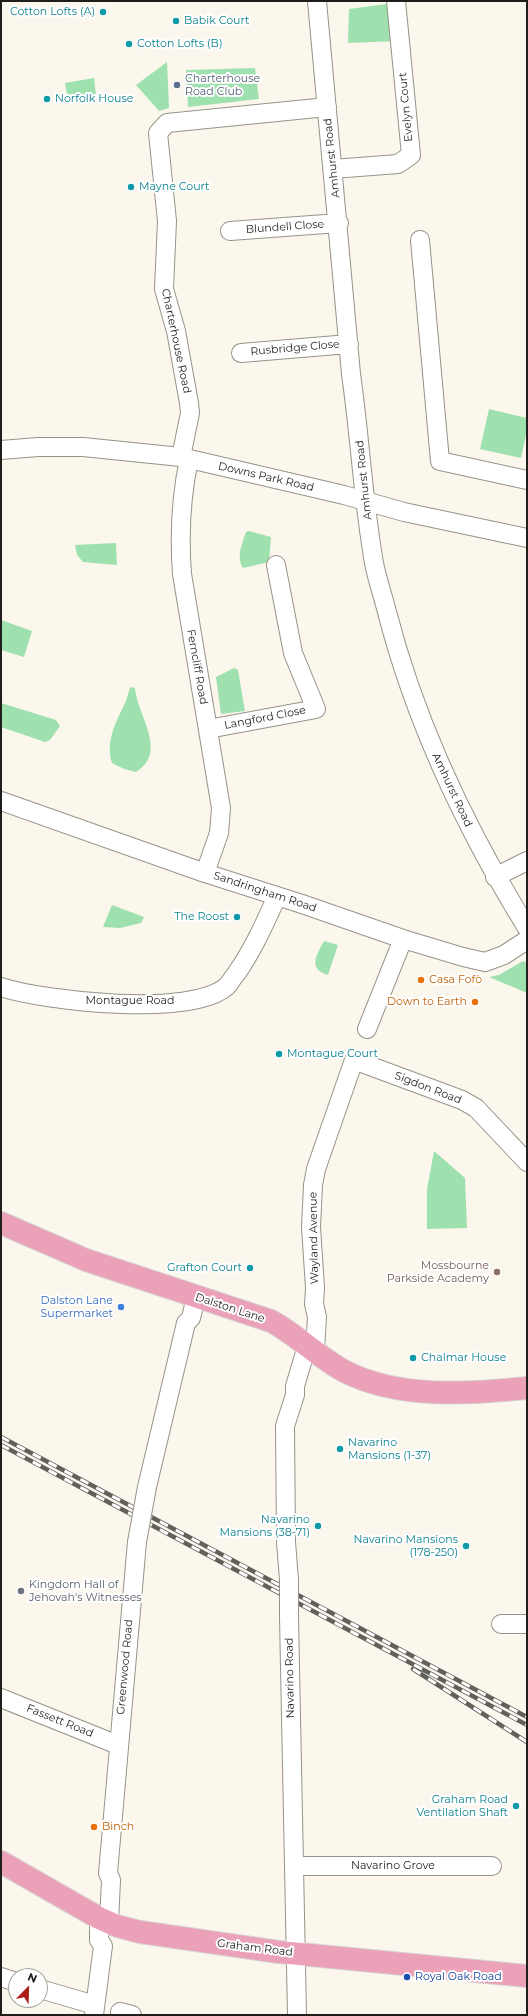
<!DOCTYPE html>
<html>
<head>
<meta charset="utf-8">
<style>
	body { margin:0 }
	#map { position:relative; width:528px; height:2016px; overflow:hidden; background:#fbf7ed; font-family:Montserrat,sans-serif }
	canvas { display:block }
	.frame { position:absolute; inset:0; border:2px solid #1f1e1a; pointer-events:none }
	.north { position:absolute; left:8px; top:1968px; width:40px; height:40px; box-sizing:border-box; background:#fff; border:1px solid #a5a5a3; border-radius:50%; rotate:23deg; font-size:11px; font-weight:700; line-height:16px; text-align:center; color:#1f1e1a }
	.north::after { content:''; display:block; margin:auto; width:14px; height:18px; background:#ae1e18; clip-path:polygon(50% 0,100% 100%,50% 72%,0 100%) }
</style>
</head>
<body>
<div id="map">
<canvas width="528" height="2016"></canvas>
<div class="frame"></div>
<div class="north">N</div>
</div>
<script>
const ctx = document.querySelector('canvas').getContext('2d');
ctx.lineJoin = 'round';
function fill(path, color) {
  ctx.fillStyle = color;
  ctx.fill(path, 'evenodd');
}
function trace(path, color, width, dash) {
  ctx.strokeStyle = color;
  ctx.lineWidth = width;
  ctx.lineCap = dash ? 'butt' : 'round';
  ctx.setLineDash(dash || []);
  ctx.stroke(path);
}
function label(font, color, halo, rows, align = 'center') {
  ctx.font = font + ' Montserrat,sans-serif';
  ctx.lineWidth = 4;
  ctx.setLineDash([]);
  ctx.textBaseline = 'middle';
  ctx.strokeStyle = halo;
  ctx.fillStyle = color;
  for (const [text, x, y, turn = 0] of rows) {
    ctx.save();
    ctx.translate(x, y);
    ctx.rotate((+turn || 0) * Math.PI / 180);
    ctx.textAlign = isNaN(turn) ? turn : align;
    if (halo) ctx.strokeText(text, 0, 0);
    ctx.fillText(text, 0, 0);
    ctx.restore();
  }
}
fill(new Path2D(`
	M394,3L398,41L348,43L349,9Z
	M167,62L169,108L159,111L136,85Z
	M255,68L259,99L188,107L186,70Z
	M94,78L96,95L68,100L65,83Z
	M489,409L527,418V430L521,458L480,449Z
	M249,531L271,537L269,562L243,568C236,557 242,544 246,532Z
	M116,543L117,565L83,562L77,555L75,545Z
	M1,620L32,631L24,657L1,650Z
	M234,668L238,670L245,711L221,714L216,677Z
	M132,687L135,688C137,715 169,752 136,772L124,769L112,763C105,742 116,722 125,703C127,699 128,693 130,688Z
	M1,703L56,720L60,726L50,740L45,742L1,727Z
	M112,905L144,917L141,923L120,928L103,927Z
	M324,941L338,945L328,975C307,969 317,954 324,941Z
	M523,961L527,963V993L489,977L499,975Z
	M434,1151L465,1178L467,1228L427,1229V1189Z`), '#9ee0ae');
const minor = new Path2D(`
	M317,1L351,374C360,437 363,500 374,563C377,579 383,596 387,612C416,725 466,829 527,928
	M333,169L398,164L411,155L396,1
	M230,231L339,223
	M420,240L440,461L527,480
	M241,353L349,344
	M1,450L38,447H83L181,457L344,495L404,512L527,538
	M181,457L190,413L189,403L176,331L164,289L167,221L158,133L167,123L327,107
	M189,459C181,497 179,535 182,574L221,808L219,833L205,873
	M208,729L316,709L293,653L276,565
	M1,801L205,873L302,904L403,939L463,957L485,962L504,955L527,940
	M495,877L527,861
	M1,987C44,1001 192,1018 227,986C230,983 233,977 236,974C253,950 265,923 277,896
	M367,1029L403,939
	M315,1351L317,1317L314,1304L315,1288L311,1227L313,1185L316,1169L354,1060L462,1100L476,1108L527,1162
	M147,1487L186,1323L191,1318L196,1297
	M289,1580L286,1542L285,1426L295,1395V1386L307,1346
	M289,1617L297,2015
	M501,1624H527
	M1,1698L118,1745
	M294,1866H492
	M109,1923L111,1880L108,1873L137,1542
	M1,1977L16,1982
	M40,1989L95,2005
	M120,2012L132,2015
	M94,2015L103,1946L99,1940V1918`);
const major = new Path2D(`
	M1,1223L86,1260L271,1321C297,1335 318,1357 344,1371C398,1399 468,1394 527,1388
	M1,1862L99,1918L117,1926L140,1932L279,1952L527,1976`);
trace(minor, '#97938a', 20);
trace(major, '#d7d6d6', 24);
trace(minor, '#fff', 18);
trace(major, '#eba1b7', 22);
const rail = new Path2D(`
	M1,1437L527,1717
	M1,1445L527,1725
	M413,1669L527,1742`);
trace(rail, '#62605a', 4.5);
trace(rail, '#fff', 3, [9]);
const minorBridge = new Path2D(`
	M137,1542L147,1487
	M289,1617V1580`);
trace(minorBridge, '#97938a', 20, []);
trace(minorBridge, '#fff', 18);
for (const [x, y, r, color] of [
	[103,12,4,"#0f9aa8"],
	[176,21,4,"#0f9aa8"],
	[129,44,4,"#0f9aa8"],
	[177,85,4,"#5c6f8a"],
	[47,99,4,"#0f9aa8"],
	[131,187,4,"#0f9aa8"],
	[237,917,4,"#0f9aa8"],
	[421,980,4,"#e8710a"],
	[475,1002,4,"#e8710a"],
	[279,1054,4,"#0f9aa8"],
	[250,1268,4,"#0f9aa8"],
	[497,1272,4,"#8d6e63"],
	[121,1307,4,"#3f7fe0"],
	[413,1358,4,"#0f9aa8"],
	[340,1449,4,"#0f9aa8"],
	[318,1526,4,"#0f9aa8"],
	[466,1546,4,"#0f9aa8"],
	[21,1591,4,"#6b7280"],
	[516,1806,4,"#0f9aa8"],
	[94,1827,4,"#e8710a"],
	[407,1977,4,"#1a4fb4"]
]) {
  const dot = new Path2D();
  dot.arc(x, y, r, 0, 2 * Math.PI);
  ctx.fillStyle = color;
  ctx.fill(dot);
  trace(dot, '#fff', 1.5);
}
label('11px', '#0d838f', '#fff', [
	["Cotton Lofts (A)",95,12,"right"],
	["Babik Court",184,21],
	["Cotton Lofts (B)",137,44],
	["Norfolk House",55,99],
	["Mayne Court",139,187],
	["The Roost",229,917,"right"],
	["Montague Court",287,1054],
	["Grafton Court",242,1268,"right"],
	["Chalmar House",421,1358],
	["Navarino",348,1443],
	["Mansions (1-37)",348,1456],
	["Navarino",310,1520,"right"],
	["Mansions (38-71)",310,1533,"right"],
	["Navarino Mansions",458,1540,"right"],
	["(178-250)",458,1553,"right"],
	["Graham Road",508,1800,"right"],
	["Ventilation Shaft",508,1813,"right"]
], 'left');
label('11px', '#4e5e75', '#fff', [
	["Charterhouse",185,79],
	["Road Club",185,92]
], 'left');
label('11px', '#1f1e1a', '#fff', [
	["Evelyn Court",406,107,-95],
	["Amhurst Road",332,158,-96],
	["Blundell Close",285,227,-4],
	["Charterhouse Road",176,341,78],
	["Rusbridge Close",295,348,-5],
	["Downs Park Road",266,477,13],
	["Amhurst Road",364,480,-96],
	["Ferncliff Road",197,667,80],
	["Langford Close",265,718,-11],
	["Amhurst Road",452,790,65],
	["Sandringham Road",265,892,18],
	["Montague Road",130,1001],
	["Sigdon Road",428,1088,21],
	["Wayland Avenue",314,1238,-91],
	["Dalston Lane",230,1308,18],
	["Greenwood Road",125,1667,-85],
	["Navarino Road",290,1678,-91],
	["Fassett Road",60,1721,22],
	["Navarino Grove",393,1866],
	["Graham Road",255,1948,7]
]);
label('11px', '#c56008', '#fff', [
	["Casa Fofò",429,980],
	["Down to Earth",467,1002,"right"],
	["Binch",102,1827]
], 'left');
label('11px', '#785e54', '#fff', [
	["Mossbourne",489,1266],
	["Parkside Academy",489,1279]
], 'right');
label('11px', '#366cbe', '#fff', [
	["Dalston Lane",113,1301],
	["Supermarket",113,1314]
], 'right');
label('11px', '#5b616d', '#fff', [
	["Kingdom Hall of",29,1585],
	["Jehovah's Witnesses",29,1598]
], 'left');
label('11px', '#164399', '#fff', [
	["Royal Oak Road",415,1977]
], 'left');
</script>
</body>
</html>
